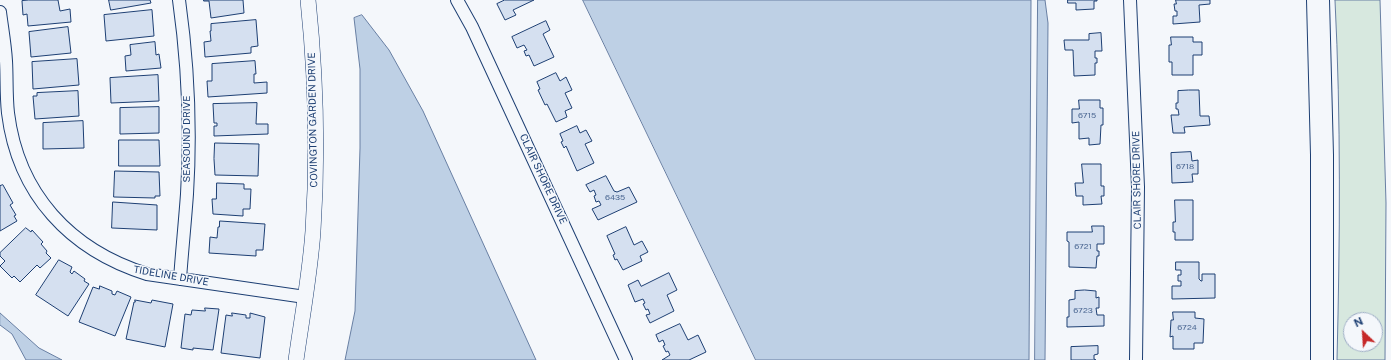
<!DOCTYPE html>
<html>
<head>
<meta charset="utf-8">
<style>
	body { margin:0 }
	#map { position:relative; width:1391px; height:360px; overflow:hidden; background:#f4f7fb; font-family:"Public Sans",sans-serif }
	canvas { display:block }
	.north { position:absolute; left:1343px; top:312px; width:40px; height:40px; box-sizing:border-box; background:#f4f7fb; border:1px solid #9eadc5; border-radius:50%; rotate:335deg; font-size:11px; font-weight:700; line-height:16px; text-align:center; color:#1d3f73 }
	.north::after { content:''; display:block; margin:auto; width:14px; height:18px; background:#c62828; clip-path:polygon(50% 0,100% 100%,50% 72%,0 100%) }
</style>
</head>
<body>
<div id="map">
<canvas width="1391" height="360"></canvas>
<div class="north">N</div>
</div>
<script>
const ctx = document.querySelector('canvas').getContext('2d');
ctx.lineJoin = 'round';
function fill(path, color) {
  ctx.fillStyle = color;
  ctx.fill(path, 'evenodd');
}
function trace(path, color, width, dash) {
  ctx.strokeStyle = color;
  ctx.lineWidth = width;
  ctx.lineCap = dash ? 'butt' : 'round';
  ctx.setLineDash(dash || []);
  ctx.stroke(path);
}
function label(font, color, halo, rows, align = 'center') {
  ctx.font = font + ' "Public Sans",sans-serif';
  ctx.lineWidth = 3;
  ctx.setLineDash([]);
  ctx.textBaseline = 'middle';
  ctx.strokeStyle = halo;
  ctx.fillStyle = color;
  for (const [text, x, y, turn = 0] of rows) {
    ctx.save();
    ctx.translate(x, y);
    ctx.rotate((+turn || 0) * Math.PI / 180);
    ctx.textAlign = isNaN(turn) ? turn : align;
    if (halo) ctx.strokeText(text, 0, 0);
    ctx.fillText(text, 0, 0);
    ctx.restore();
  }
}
const green = new Path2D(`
	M1335,0H1380L1386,203L1385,360H1337C1340,240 1341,120 1335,0ZM1351,320H1375V344H1351Z`);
fill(green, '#d7e8df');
trace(green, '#687fa3', 1);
const water = new Path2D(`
	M583,0H1031L1029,360H756Z
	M1038,0H1045L1048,23L1045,360H1035Z
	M362,15L389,50L423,111L536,360H345L355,311L360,148V69L354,18Z
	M0,313L39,348L62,360H26L12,334L0,325Z`);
fill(water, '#bed0e5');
trace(water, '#687fa3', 1);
const building = new Path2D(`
	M29,0H58L60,11L70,9L71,22L28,26L27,14L23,15L22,1Z
	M109,0H150L151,3L111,10Z
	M204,0H243L244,13L211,18L209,1H204Z
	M505,0H534L513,10L516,15L505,20L497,4Z
	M1068,0H1097V1H1094V9L1076,10V3H1068Z
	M1176,0H1210V4L1199,5L1200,22L1173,24V16H1177V11H1175L1174,4H1176Z
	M152,10L154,36L106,41L104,15Z
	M256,20L258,46L251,47V53L205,57L204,42L211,41L210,31H211V24Z
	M546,21L550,30L543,34L554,57L534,66L529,55L526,56L524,51L527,50L524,45L517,48L512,37Z
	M68,27L71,53L31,57L29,32Z
	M1101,33L1102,51H1095V58H1097V63H1095V75L1074,76L1073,50H1065L1064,40H1089V34Z
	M1171,37H1193V42H1202V55H1193V75H1172V62H1169V45H1171Z
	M155,42L156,55L159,54L161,68L126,71L125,56L131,55L130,45Z
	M77,59L79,85L33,89L32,62Z
	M255,61L256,74H254V83L267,82V93L208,97L207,81H212V64Z
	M556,73L560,81L566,77L572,90L565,93L572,108L565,111L567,117L556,122L547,104L545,105L538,90L540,89L537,82Z
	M158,75L159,101L111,103L110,78Z
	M1189,90H1199L1200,116H1209L1210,125L1184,127L1185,133H1173L1171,115H1179L1178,109H1176V103H1178V91Z
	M78,91L79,116L35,119L33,96H37V93Z
	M1079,100H1100V108H1103V125H1101L1100,144L1089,145V138L1079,139V122L1072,123V109H1079Z
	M257,103L256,124H268V134L214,136V126H217V123H214L213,104Z
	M159,107V133L120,134V108Z
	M83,121L84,148L43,149V123Z
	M577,126L580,133L586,130L592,141L585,144L594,163L577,171L566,146L564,148L561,142L563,141L560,134Z
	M119,140H159L160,166H119Z
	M215,143L259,144L258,176L215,175L214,159Z
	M1191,152L1192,161L1198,160V174H1192L1193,182L1172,183L1171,153Z
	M1082,164H1101V186H1104V196H1101L1102,204L1083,205V196H1076L1075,183H1083Z
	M115,171L159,172L160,196H155V198L114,197Z
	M606,176L614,191L617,192L629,187L637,202L598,220L592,209L601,205L599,201L596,202L594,196L596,195L594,190L590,192L586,185Z
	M217,183L244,184V189H251L250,209H243V216L213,214L212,199H216Z
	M3,185L13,203L10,205L16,215L14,216L17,221L0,231V186Z
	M1175,200H1193V240H1175V232H1173V222H1175Z
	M113,202L157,205V230L112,228Z
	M220,221L265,224L263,250H256V256L209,253L210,237L217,238L218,227H219Z
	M1092,226H1104V244H1097V251H1099V256H1097L1096,268L1069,267V242L1067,241V232H1092Z
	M626,227L634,245L642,241L648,252L640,256L642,261L623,270L617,259L615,260L613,255L615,254L607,236Z
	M26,228L31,232L32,230L43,242L41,244L47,251L46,253L51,258L40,268L37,265L20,282L14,276L12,278L0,266L5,261L0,256V253Z
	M59,260L72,267L70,272L72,274L74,271L85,279L84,281L89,284L68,316L36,295Z
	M1176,262H1199V279L1201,281H1202V274H1215V298L1172,299V286H1181V281H1178V275H1181V270H1176Z
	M669,273L677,290L667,295L674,311L650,323L646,315L650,314L648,309L646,310L643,304L645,303L643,299L635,302L628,285L638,280L641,286Z
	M100,286L112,291V294L115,295L117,291L131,297L115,336L79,322L93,287L99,289Z
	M1085,290L1096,291V298L1099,297V308H1096L1097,315H1104V326L1067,327V317H1069V300L1075,299V291Z
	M135,300L151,303L152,300L173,304L165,347L126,339L134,302H135Z
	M205,308L219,309L213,350L193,348V350L181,348L185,314L191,315L192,310L205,311Z
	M1173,312H1195V318L1204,319L1203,343H1194V349H1173V336L1170,337L1171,320H1173Z
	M232,313L246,315V318H250V313L265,317L260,358L221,353L226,315L232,316Z
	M680,324L688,340L698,335L706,352L689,360H662L670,355L668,351L666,352L663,346L665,345L663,340L659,342L656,335Z
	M1098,346V354L1094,355V359L1096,360H1071V347Z`);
fill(building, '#d5e0f0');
trace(building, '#1d3f73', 1);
const minor = new Path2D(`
	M179,0C188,64 191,130 187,194C185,222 182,251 180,279
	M457,0L472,27L626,360
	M1130,0L1138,187L1136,360
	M0,12C2,28 5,44 6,61C7,78 6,95 8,113C18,194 70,250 147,274L305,297`);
const tertiary = new Path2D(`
	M296,360C302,317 310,274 313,231C318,154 316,77 308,0`);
const motorway = new Path2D(`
	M1318,0L1322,155V360`);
trace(minor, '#1d3f73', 14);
trace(tertiary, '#1d3f73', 16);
trace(motorway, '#1d3f73', 24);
trace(minor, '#f4f7fb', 12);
trace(tertiary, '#f4f7fb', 15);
trace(motorway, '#f4f7fb', 22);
label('8px', '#4b6792', null, [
	["6715",1087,116],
	["6718",1185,167],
	["6435",615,198],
	["6721",1083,247],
	["6723",1083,311],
	["6724",1187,328]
]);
label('10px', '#1d3f73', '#f4f7fb', [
	["COVINGTON GARDEN DRIVE",313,120,-91],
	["SEASOUND DRIVE",187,139,-90],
	["CLAIR SHORE DRIVE",543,179,65],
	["CLAIR SHORE DRIVE",1137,180,-91],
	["TIDELINE DRIVE",171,276,10]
]);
</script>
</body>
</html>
